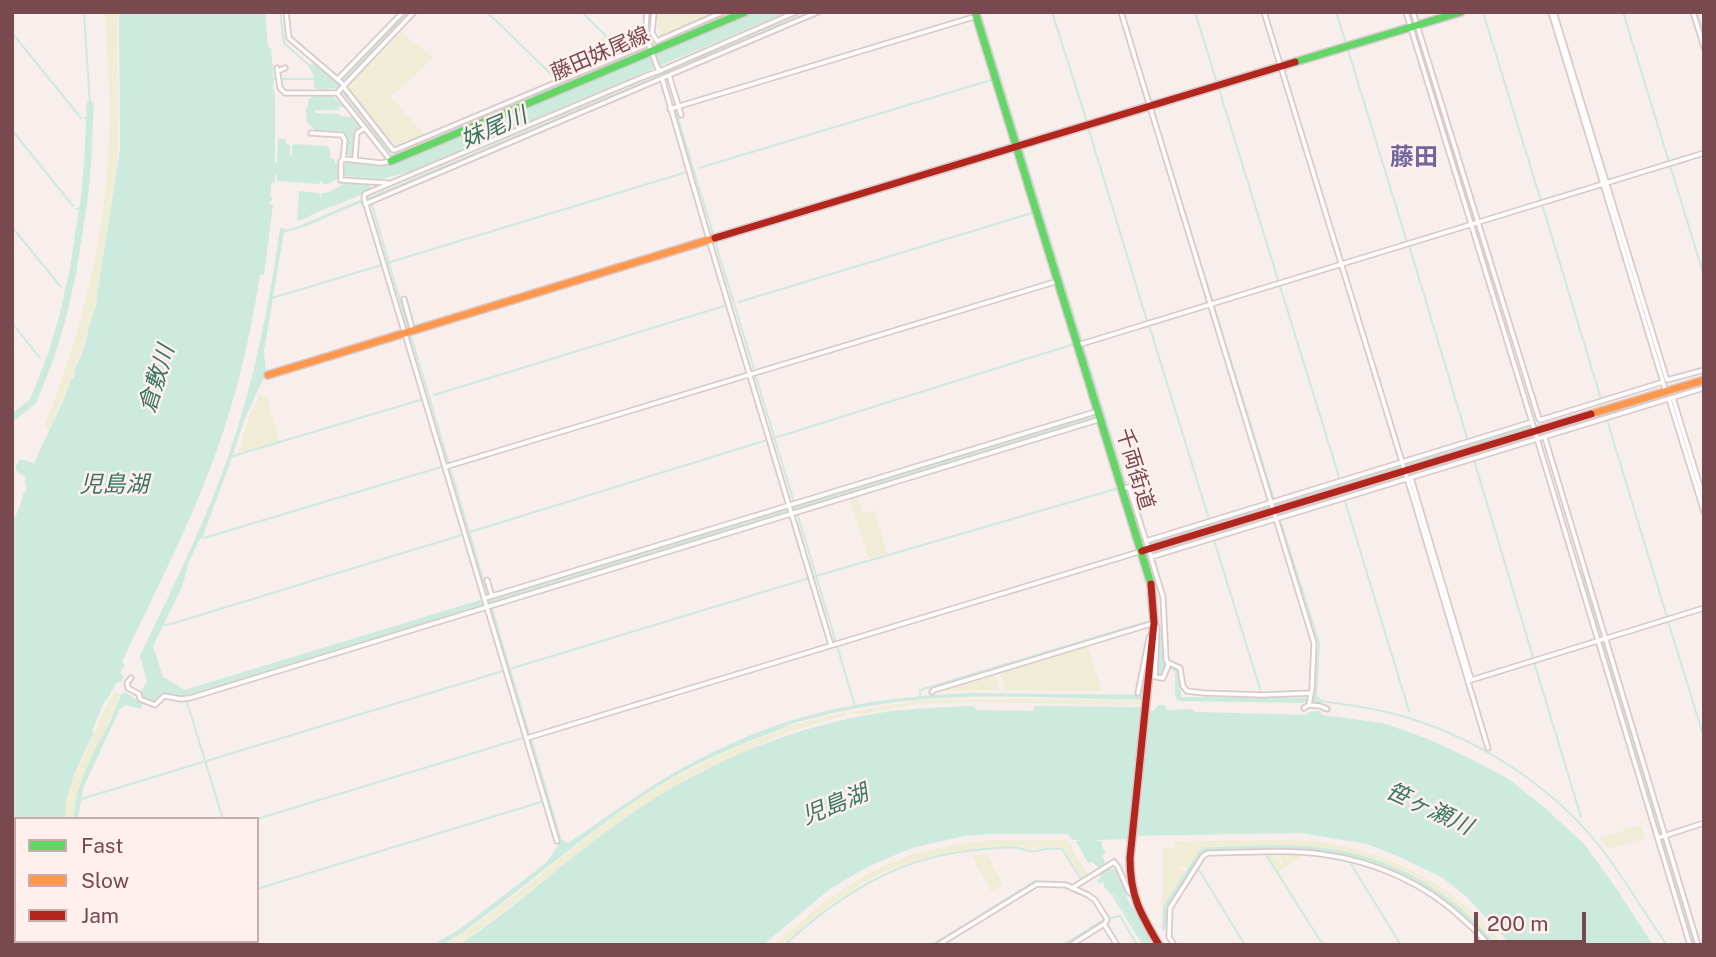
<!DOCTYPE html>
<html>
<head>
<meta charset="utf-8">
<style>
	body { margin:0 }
	#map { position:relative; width:1716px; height:957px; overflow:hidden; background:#f8eeec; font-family:"Public Sans",sans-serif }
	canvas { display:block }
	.frame { position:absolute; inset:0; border:14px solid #78494e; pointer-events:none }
	.legend { position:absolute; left:14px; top:817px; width:245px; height:126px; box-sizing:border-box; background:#fff0ee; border:2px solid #c9adae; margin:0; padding:9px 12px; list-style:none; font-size:21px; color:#78494e }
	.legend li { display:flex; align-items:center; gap:14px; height:35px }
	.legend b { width:35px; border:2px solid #c9adae }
	.scale { position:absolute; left:1474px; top:912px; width:112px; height:32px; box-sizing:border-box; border:4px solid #78494e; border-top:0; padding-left:9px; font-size:21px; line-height:24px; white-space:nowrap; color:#78494e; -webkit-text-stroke:5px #fff0ee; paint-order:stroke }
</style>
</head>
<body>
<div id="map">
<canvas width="1716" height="957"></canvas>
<div class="frame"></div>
<ul class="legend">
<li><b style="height:9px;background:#63d668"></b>Fast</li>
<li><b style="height:9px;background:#ff974d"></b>Slow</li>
<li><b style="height:9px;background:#b3261e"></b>Jam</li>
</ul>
<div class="scale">200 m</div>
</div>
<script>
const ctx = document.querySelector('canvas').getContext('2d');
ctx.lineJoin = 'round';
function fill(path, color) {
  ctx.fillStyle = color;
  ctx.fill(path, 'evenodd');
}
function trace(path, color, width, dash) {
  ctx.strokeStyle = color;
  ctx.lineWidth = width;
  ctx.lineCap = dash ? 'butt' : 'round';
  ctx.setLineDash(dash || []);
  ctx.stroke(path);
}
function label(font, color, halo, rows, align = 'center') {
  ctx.font = font + ' "Public Sans","Noto Sans JP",sans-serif';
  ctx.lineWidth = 5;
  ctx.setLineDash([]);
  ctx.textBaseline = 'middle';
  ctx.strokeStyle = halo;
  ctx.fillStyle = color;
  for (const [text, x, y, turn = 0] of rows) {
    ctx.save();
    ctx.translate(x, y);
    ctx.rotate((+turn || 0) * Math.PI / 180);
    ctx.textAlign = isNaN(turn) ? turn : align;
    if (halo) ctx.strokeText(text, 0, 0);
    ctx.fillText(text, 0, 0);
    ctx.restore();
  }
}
fill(new Path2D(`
	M105,12H119L117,35L119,150L97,296V303L93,312L91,321L82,347V351L74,367L73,377L69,381L70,386L65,391L63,403L60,404L51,426L47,430L45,429V426C81,333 105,240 109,140C111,98 107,55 105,12Z
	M655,12H715L716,13L662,39L657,25L653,26Z
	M402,32L416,45L418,44L433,58L391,97L424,134L395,146L347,86Z
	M603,36L620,52V54L558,80Z
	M261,393L262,397L267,396L279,441L238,453L250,414Z
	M857,495L863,514L874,510L887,553L868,558L849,498Z
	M1087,646L1102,691L1006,690L1000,671Z
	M994,673L1000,690L938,691V689Z
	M114,691L121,694L79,787L75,800L73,819H65V810L71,783Z
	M1045,699L1143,701V703L1131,705L973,702L918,704L860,714H852L848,712L923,700Z
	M846,712V715L788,732L697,773L669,789L629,815L470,937L457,945H443C503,910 555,860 611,819C666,778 722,752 786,728L787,726Z
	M1641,825L1645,838L1608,849L1599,838Z
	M989,840H1066L1069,843L1089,876L1083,879L1063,848L1044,847L1039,850L1037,847H1032L1031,849L1029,850L1024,846C1004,847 984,848 965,850C925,854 883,870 850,891C826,907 804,927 782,945H774L829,898L871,872L913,854L951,845Z
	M1298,840C1378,845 1452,881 1503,945H1497C1447,885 1377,851 1300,846C1267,844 1234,846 1202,847L1187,868L1182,866L1180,869L1184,870L1185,873L1162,909L1163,848H1174V841Z
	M987,854L1003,885L991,891L971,855Z
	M1275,854L1281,864L1283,863L1277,854H1307L1279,872L1302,910L1267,855Z`), '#efedd6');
fill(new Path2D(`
	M119,12H265L268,47L271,48L274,82L273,84L275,98V163L277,162L278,139H286V144L290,145V156L292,155V146L294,144L327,146L328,148L330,149V158L335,160V163L339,164V178L328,184H323L322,181L320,182V184L277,181V175H275V183L272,182L271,185L270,197H272V201L270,202V204L273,205L264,275H260C252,326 241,377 225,426C199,508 158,585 122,662L125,664L120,674L124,676L121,682L116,683L107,700H105L92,731L94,732C81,760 65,787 65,819H16V941H198L211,945H12V522L19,509L24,492H26C27,487 24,484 25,476L18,473L15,467L20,459L34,463L61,405L63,403L66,392L70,385V380L74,377C74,366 78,363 82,354C83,351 83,347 85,344C87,334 90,324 93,314C95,306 98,304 97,296L120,149Z
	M755,12H787L409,172L382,179L342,176L343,165L347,163L382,166L401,161Z
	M315,64L337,80L339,84H340C335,89 320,91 314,88L313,73L309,68L311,65Z
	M320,95L333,96L344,107H339V110H315V113L340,114V116L351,117L360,127L353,131L354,153L351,156L347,155L348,138L342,131L315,130L307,122L306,107H308V100L314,95Z
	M345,183L370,184V190L361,195L320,211L301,220H297L299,191L319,193L321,198L322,193L329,192Z
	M369,196H371L372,200C341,207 315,227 284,232L264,351L266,373L245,418L230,463L203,536V538L200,539L189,561L182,587L153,646L163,677L186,691L187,695C171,699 167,685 155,704L141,698V691L147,682L140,656C171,591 204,525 228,457C254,383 269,306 280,228H283L284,230L297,227Z
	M1666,395V398L1540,437L1539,434Z
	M1163,619L1164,658L1167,665L1178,668L1180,674L1181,695L1182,697L1311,698L1315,694L1321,699L1320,704H1314L1311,700H1308L1305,703L1178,701L1175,695V671L1166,668L1162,677L1158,675L1161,620Z
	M125,692L143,704L141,709L125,705L120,709L83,788L78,819H74C73,777 109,732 121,694Z
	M966,693L1152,695V700C1091,700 1028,695 966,697C905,698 845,708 787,725L786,727C744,743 703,759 665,782C592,826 530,885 460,934L442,945H432L460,929L547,862L560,842L564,840L567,843C582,835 593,826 607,816C626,803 645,790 665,778C709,752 758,729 807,716C859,701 913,696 966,693Z
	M1158,705H1165L1167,710L1191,709L1195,712L1307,715L1308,712L1320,711L1322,715L1383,723L1428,739L1469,758L1507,778L1544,807L1585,845L1618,891L1653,945H1511L1467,897L1443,878L1402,858L1367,844L1300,833L1129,836L1128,839L1096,840L1097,841H1102V847L1106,852L1102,856L1107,865L1106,868L1116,869L1129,902L1155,945H1145L1113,892L1111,893L1103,886L1105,885L1102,882L1100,884L1096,880L1100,879L1101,871L1093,862L1088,863L1076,841H1080L1081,840H1073L1067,834H992L964,836L912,848L871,865L831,888L763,945H459C518,906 570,856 628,816C705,762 799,723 893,711C920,708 946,707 973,706L977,710L1033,711L1034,706L1141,707L1153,711Z`), '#cdeadf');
trace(new Path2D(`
	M74,12L75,13
	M84,12L90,105
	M280,12L284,43L310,66
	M487,12L557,80
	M582,12L623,53
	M651,12L650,34L655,43
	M980,12L1145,546
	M1052,12L1087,122
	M1123,12L1274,500
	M1195,12L1217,83
	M1336,12L1346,43
	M1410,12L1496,293
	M1483,12L1541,201
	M1623,12L1704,276
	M1697,12L1704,33
	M12,33L81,118
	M1348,50L1407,242
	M667,78L675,103
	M274,79H314
	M1219,89L1340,480
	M342,91L387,149L392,153H395L731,12
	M675,105L972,15
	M675,109L714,237
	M84,118H89
	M1088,127L1147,321
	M12,130L73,206
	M699,168L991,80
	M372,197L809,12
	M371,202L408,328
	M1542,204L1601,399
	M76,209H82
	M12,227L61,287
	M715,242L754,369
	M1409,245L1468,441
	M387,263L687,172
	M1343,265L1404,460
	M65,290L69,291
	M272,298L382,265
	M739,302L1032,213
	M12,323L40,358
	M1149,325L1209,519
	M1650,329L1666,384
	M410,333L529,734
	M45,360L49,362
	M759,369L1054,280
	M267,372L439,319
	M755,374L796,509
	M434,395L724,306
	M1671,401L1702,501
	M1607,420L1667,617
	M771,439L1074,344
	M233,456L430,397
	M1474,460L1533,657
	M447,465L756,370
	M1345,501L1409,711
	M798,516L855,706
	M1280,520L1319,643L1316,696
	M470,532L767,440
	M204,538L441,467
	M1214,540L1261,692
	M1149,543L1532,426
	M1148,555L1161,598L1162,622
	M1582,573L1694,945
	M1668,621L1704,738
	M162,625L171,624L465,534
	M1534,662L1581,817
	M1470,682L1489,745
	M920,697V690L1150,621
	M186,699L223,819
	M1320,701C1350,705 1380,709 1409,718C1482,741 1553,787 1601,848C1625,879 1644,913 1667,945
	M531,739L561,841
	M81,799L816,576L1119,488
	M257,819L1136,551
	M1266,848V849
	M1266,855L1323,945
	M1351,856V855
	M1349,861L1401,945
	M1192,864L1194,865
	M1199,870L1245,945
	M257,889L544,801
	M1111,892L1144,945
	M257,934L258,938
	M1169,941L1172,945
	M785,945C834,899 893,861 960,852C976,850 1005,846 1020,848C1023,849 1026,851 1030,851C1036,852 1040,850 1046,849C1051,848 1057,849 1062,849L1081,879
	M932,945L1035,881L1061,883
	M1063,945L1105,919L1120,916L1137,945`), '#cdeadf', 2);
trace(new Path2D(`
	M666,73V74
	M1148,555L1538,435
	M1164,928L1165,907L1201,851L1205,849C1242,848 1281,845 1318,849C1387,856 1450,891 1494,945`), '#cdeadf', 3.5);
trace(new Path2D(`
	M334,84L335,85L341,80L408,12
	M12,418L33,401L50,359L63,316L73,271L85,193L88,157L90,105
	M180,693L183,694L1096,416`), '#cdeadf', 7);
const street = new Path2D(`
	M286,12L289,38L344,85
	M647,12C644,36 650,49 659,71
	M654,12L652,33L657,41L723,12
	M1121,12L1314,643L1312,689L1309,705L1304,708
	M1264,12L1414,501L1488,748
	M1406,12L1535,432L1690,945
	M1413,12L1539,419L1540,420L1663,382
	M1551,12L1666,392
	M1554,12L1667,380L1704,370
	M1693,12L1704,47
	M277,68L280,88L285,93H337
	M278,71L285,68
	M669,75L681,115
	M339,78L403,12
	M662,78L708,236
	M343,86L393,150H395L648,44
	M670,109L977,16
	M311,133L342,135L345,140L343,160
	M355,159L357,133L365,128
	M388,183L341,180V161L344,159L381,163L391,161L337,93L414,12
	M365,204L818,12
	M709,240L831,645
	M404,299L412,328
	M404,331L364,198L365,194L643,77L662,70L796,12
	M405,334L557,841
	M1078,345L1704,153
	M1673,398L1704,499
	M1669,399L1704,512
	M1545,438L1698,945
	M445,467L1058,281
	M1411,478L1471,679
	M1122,489L1129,487L1151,557L1704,388
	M1146,541L1532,422
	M1151,558L1163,597L1166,659L1167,662L1180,668L1183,686L1187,691L1204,693L1263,695L1311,693
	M492,596L1098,411
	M485,598L492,596L487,580
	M131,678L127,683L128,688L139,694L140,699L155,705L164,696L181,699L190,698L1101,419
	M1468,681L1704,608
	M932,692L934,690L1154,623L1157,627L1155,677L1163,678L1169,663
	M1138,693L1149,638L1153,633
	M1309,705L1320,706L1327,709
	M527,738L1142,551
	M1658,838L1704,823
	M1072,888L1114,862L1118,867L1129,892L1132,894
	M1104,924L1117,945
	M938,945L1037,884L1066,885L1088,895L1095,900L1103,913L1107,919L1106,922L1104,924L1071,945
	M1174,945L1169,937L1170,908L1203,856L1208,853C1245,853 1284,849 1321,854C1375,861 1427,884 1466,922C1474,929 1482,936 1488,945
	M1476,945L1484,939`);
const fast = new Path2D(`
	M975,12L1151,584
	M1295,62L1461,12
	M391,161L745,12`);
const slow = new Path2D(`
	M268,375L715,238
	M1591,414L1704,380`);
const jam = new Path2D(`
	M715,238L1295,62
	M1142,551L1591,414
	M1151,584L1154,623L1130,858C1130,896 1140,913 1159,945`);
trace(street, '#d9cbca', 7);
trace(fast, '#d9cac9', 10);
trace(slow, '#d9cac9', 10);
trace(jam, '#d9cac9', 10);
trace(street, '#fefcfc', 3.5);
trace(fast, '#63d668', 7);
trace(slow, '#ff974d', 7);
trace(jam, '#b3261e', 7);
label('21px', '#78494e', '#fff0ee', [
	["藤田妹尾線",600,54,-23],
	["千両街道",1135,469,73]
]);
label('italic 23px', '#397765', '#fff0ee', [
	["妹尾川",494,128,-23],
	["倉敷川",157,379,-73],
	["児島湖",114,485],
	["児島湖",835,805,-22],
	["笹ヶ瀬川",1429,809,25]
]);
label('bold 24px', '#70659c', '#fff0ee', [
	["藤田",1414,158]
]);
</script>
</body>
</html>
